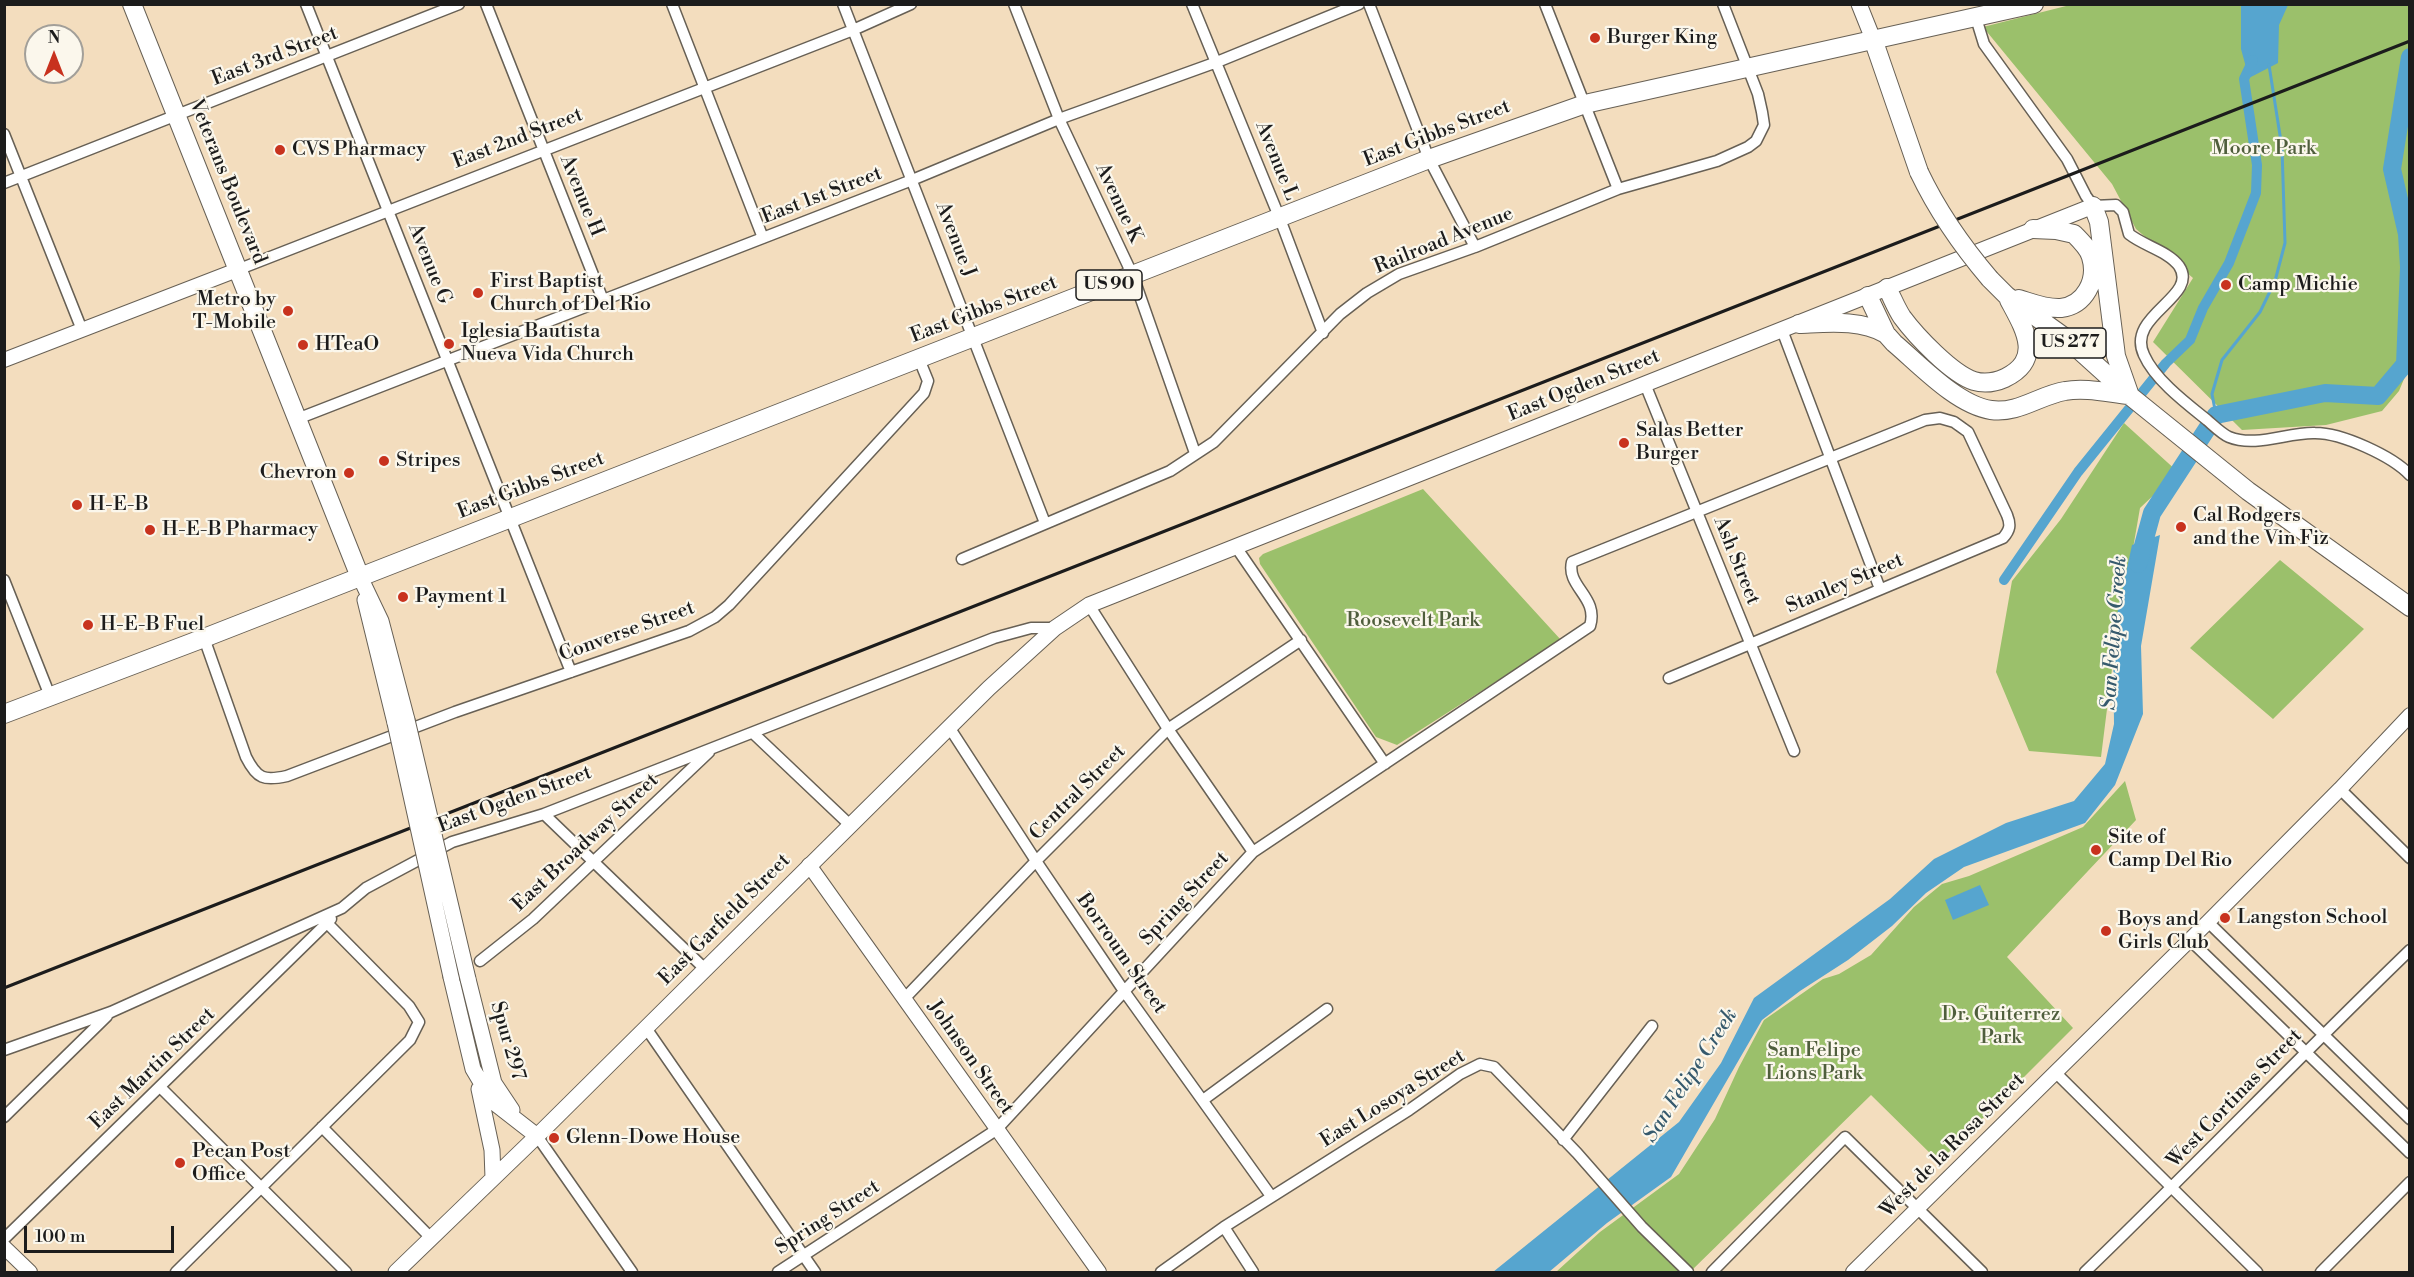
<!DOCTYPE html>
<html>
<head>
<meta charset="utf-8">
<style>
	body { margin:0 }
	#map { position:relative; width:2414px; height:1277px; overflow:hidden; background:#f3ddbe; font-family:"Libre Bodoni",serif }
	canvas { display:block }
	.frame { position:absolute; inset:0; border:6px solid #1c1c1c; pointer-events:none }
	.north { position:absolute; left:24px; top:24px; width:60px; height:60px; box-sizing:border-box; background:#fbf7ec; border:2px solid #a29f99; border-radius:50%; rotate:0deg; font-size:16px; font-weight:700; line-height:24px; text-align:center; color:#1c1c1c }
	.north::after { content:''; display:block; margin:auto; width:21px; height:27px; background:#c8321e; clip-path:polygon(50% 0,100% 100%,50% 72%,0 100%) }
	.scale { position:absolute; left:24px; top:1226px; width:150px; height:27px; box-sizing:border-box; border:3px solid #1c1c1c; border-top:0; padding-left:8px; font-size:18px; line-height:21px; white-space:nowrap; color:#1c1c1c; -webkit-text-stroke:4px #fbf7ec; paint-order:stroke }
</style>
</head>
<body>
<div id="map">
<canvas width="2414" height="1277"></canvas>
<div class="frame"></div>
<div class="north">N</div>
<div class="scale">100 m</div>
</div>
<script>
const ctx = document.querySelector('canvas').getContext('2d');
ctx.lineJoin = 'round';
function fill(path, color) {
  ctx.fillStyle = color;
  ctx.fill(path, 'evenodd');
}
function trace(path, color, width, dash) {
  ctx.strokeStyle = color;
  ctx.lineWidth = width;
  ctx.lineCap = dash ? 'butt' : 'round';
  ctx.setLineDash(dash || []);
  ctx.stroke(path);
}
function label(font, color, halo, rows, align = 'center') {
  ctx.font = font + ' "Libre Bodoni",serif';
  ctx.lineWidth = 4.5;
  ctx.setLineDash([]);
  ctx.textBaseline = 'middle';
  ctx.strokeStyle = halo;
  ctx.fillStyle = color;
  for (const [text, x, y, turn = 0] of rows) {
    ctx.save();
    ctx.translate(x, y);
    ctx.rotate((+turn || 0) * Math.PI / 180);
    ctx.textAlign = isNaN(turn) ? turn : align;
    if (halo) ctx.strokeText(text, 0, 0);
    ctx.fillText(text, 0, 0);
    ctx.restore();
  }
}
fill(new Path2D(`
	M2074,4L2409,5V367L2399,391L2382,411L2326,425L2242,430L2153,342L2193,278L2136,229L2112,184L1983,27Z
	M2124,423L2178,472L2140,508L2112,669L2101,757L2029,751L1996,672L2012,581L2061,519Z
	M1423,489L1561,640L1397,745L1376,737L1260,564L1259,558L1263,554Z
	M2280,560L2364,629L2273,719L2190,648Z
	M2125,781L2136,820L2007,957L2073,1028L1939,1162L1871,1095L1690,1272H1556L1600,1232L1679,1174L1715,1119L1739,1067L1764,1020L1823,979L1839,974L1871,955L1914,907L1942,884L1969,876L2083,827Z`), '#9bc06b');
fill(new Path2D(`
	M2241,5H2288L2279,25L2278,63L2249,78L2241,49Z
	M2160,535L2141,646L2143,714L2115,785L2085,823L1964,867L1926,893L1892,926L1848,960L1800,991L1762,1020L1671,1177L1607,1223L1549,1272H1493L1679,1122L1721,1063L1754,998L1890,899L1934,859L2006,823L2074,801L2105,764L2114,724L2113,633L2132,545Z
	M1980,885L1989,905L1953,920L1945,900Z`), '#56a5cf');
trace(new Path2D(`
	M2216,415L2212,394L2222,360L2260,312L2275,281L2285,243L2282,148L2269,65`), '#56a5cf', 3);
trace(new Path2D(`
	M2004,580L2078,472L2166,363L2190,340L2203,308L2229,263L2256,193L2257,165L2244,79L2253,60`), '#56a5cf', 10);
trace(new Path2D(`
	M2138,564L2152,513L2216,415L2325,393L2378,396L2405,364L2409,267L2407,234L2392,169L2410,57`), '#56a5cf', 18);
const minor = new Path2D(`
	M306,4L571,672
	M486,4L603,300
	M672,4L763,238
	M843,4L1045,523
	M1014,4L1059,119L1133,276L1195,453
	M1192,4L1280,219L1323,333
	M1369,4L1429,159L1475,247
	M1545,4L1618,189
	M1976,18L1984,44L2067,159L2086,196L2093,206L2116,205L2123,212L2129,234C2144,246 2168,251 2179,266C2200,297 2125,315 2144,355C2155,380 2187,404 2207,420C2214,426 2222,434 2229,437C2256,448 2288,432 2315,433C2342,433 2392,456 2410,475
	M4,134L82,330
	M4,183L459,4
	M237,270L853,30L911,4
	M1782,330L1880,589
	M1645,384L1794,751
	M297,419L912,180L1059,119L1217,62L1359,4
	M1236,547L1385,764
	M962,559L1170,471L1214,442L1340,314L1367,293L1399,274L1475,247L1618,189L1717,161L1748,147L1756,141L1764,125L1762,112L1758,94L1723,4
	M4,580L50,696
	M1089,605L1168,729L1253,852
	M204,638L246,757C257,779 264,781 287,776L455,712L689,631L715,617L729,605L924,393L928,381L919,359
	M949,727L1036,861L1124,991L1271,1196
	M753,733L850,825
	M2340,789L2410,858
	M544,814L705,969
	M2208,922L2410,1119
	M2190,940L2410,1153
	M480,961L533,919L709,752
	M904,999L1036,861L1168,729L1301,640
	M646,1028L815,1272
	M4,1050L111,1012L342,908L366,888L452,842L544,814L994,638L1031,628H1055
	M2055,1072L2257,1272
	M160,1087L346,1272
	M1203,1100L1327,1009
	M4,1117L107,1016
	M322,1127L431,1238
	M537,1136L632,1272
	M1563,1140L1652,1026
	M1224,1227L1253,1272
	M4,1239L331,919
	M176,1272L410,1040L419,1022L409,1006L327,923
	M778,1272L996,1130L1253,852L1590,626C1599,597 1566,587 1572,562L1925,420L1940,418L1954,422L1968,432L2007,515C2011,525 2010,530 2003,538L1669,678
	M1161,1272L1224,1227L1409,1110L1460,1074L1480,1064L1494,1067L1577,1153L1642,1227L1688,1272
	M1712,1272L1845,1137L1982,1272
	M2085,1272C2195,1166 2300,1056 2410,950
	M2321,1272L2410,1182`);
const tertiary = new Path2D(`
	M4,360L237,270
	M809,865L1099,1272
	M4,1247L30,1272
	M1853,1272L2208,922L2340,789L2410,715`);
const secondary = new Path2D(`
	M1859,4L1873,39
	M360,577L381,621L407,720
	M365,600L395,723
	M451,977L473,1069L492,1101L537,1136
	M468,979L494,1083L512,1110
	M479,1089L492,1150L493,1178
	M396,1272L537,1136L989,688L1055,628L1089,605L2093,206`);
const primary = new Path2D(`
	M132,4L360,577
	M1873,39L1919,172
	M2093,206L2099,222L2116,356L2129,393
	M1990,279L2007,296L2067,339L2129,395L2248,491L2410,607
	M1887,288C1892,297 1896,308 1902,317C1916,336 1952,374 1974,381C1984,384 1996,382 2005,378C2044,359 2024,328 2009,300
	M1868,296L1886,334L1894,343C1920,365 1957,405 1991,410C2018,414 2040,395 2065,391C2085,387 2109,393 2129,395
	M2019,299C2032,303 2046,309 2061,308C2085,305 2098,280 2091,257C2089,249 2081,241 2074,234L2056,230L2033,229
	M1799,324C1827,323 1860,319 1886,334`);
const trunk = new Path2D(`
	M4,714L204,638L1429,159L1585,104L2034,4`);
trace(minor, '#676055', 13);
trace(tertiary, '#676055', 16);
trace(secondary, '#676055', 17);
trace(primary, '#676055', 20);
trace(trunk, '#676055', 20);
trace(minor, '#fff', 10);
trace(tertiary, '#fff', 14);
trace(secondary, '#fff', 15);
trace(primary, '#fff', 18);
trace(trunk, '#fff', 18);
trace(new Path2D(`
	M4,988L2410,41`), '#1c1c1c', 3);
const secondaryBridge = new Path2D(`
	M407,720L468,979
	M395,723L451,977`);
const primaryBridge = new Path2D(`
	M1919,172C1938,212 1961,245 1990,279`);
trace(secondaryBridge, '#676055', 17, []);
trace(primaryBridge, '#676055', 20, []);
trace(secondaryBridge, '#fff', 15);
trace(primaryBridge, '#fff', 18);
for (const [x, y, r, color] of [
	[1595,38,6,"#c8321e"],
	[280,150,6,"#c8321e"],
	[2226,285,6,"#c8321e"],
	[478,293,6,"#c8321e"],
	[288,311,6,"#c8321e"],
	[449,344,6,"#c8321e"],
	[303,345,6,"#c8321e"],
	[1624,443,6,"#c8321e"],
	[384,461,6,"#c8321e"],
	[349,473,6,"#c8321e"],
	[77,505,6,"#c8321e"],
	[2181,527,6,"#c8321e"],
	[150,530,6,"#c8321e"],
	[403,597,6,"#c8321e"],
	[88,625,6,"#c8321e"],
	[2096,850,6,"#c8321e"],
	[2225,918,6,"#c8321e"],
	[2106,931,6,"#c8321e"],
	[554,1138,6,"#c8321e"],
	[180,1163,6,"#c8321e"]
]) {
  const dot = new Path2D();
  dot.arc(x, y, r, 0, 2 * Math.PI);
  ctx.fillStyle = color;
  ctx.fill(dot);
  trace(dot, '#fbf7ec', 2);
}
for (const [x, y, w] of [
	[1109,285,66],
	[2070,343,72]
]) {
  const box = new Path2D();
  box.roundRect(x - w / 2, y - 15, w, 30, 4.5);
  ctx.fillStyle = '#fbf7ec';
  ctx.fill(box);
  trace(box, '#1c1c1c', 1.5);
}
label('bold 18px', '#1c1c1c', null, [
	["US 90",1109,285],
	["US 277",2070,343]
]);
label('20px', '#1c1c1c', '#fbf7ec', [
	["Burger King",1607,38],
	["CVS Pharmacy",292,150],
	["First Baptist",490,282],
	["Church of Del Rio",490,305],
	["Camp Michie",2238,285],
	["Metro by",276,300,"right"],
	["T-Mobile",276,323,"right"],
	["Iglesia Bautista",461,332],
	["Nueva Vida Church",461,355],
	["HTeaO",315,345],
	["Salas Better",1636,431],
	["Burger",1636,454],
	["Stripes",396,461],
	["Chevron",337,473,"right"],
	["H-E-B",89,505],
	["Cal Rodgers",2193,516],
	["and the Vin Fiz",2193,539],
	["H-E-B Pharmacy",162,530],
	["Payment 1",415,597],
	["H-E-B Fuel",100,625],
	["Site of",2108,838],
	["Camp Del Rio",2108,861],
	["Langston School",2237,918],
	["Boys and",2118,920],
	["Girls Club",2118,943],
	["Glenn-Dowe House",566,1138],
	["Pecan Post",192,1152],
	["Office",192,1175]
], 'left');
label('20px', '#1c1c1c', '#fbf7ec', [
	["East 3rd Street",275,57,-21],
	["East Gibbs Street",1437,134,-21],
	["East 2nd Street",518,139,-21],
	["Avenue L",1276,161,68],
	["Veterans Boulevard",227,182,68],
	["Avenue H",581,196,68],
	["East 1st Street",822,196,-21],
	["Avenue K",1118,203,65],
	["Avenue J",955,240,69],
	["Railroad Avenue",1444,241,-22],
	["Avenue G",429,264,68],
	["East Gibbs Street",984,310,-21],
	["East Ogden Street",1584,386,-22],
	["East Gibbs Street",531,486,-21],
	["Ash Street",1736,561,68],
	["Stanley Street",1845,584,-23],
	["Converse Street",627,632,-20],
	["Central Street",1078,793,-45],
	["East Ogden Street",515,800,-20],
	["East Broadway Street",586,843,-43],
	["Spring Street",1185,899,-47],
	["East Garfield Street",725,920,-45],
	["Borroum Street",1121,954,55],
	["Spur 297",507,1041,74],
	["Johnson Street",970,1058,55],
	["East Martin Street",153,1069,-44],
	["East Losoya Street",1393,1099,-32],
	["West Cortinas Street",2235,1099,-46],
	["West de la Rosa Street",1953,1146,-45],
	["Spring Street",828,1218,-33]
]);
label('20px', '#4f5e3c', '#fbf7ec', [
	["Moore Park",2264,149],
	["Roosevelt Park",1413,621],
	["Dr. Guiterrez",2001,1015],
	["Park",2001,1038],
	["San Felipe",1814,1051],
	["Lions Park",1814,1074]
]);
label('italic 21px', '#365a6d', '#fbf7ec', [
	["San Felipe Creek",2115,633,-86],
	["San Felipe Creek",1691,1076,-57]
]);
</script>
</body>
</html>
